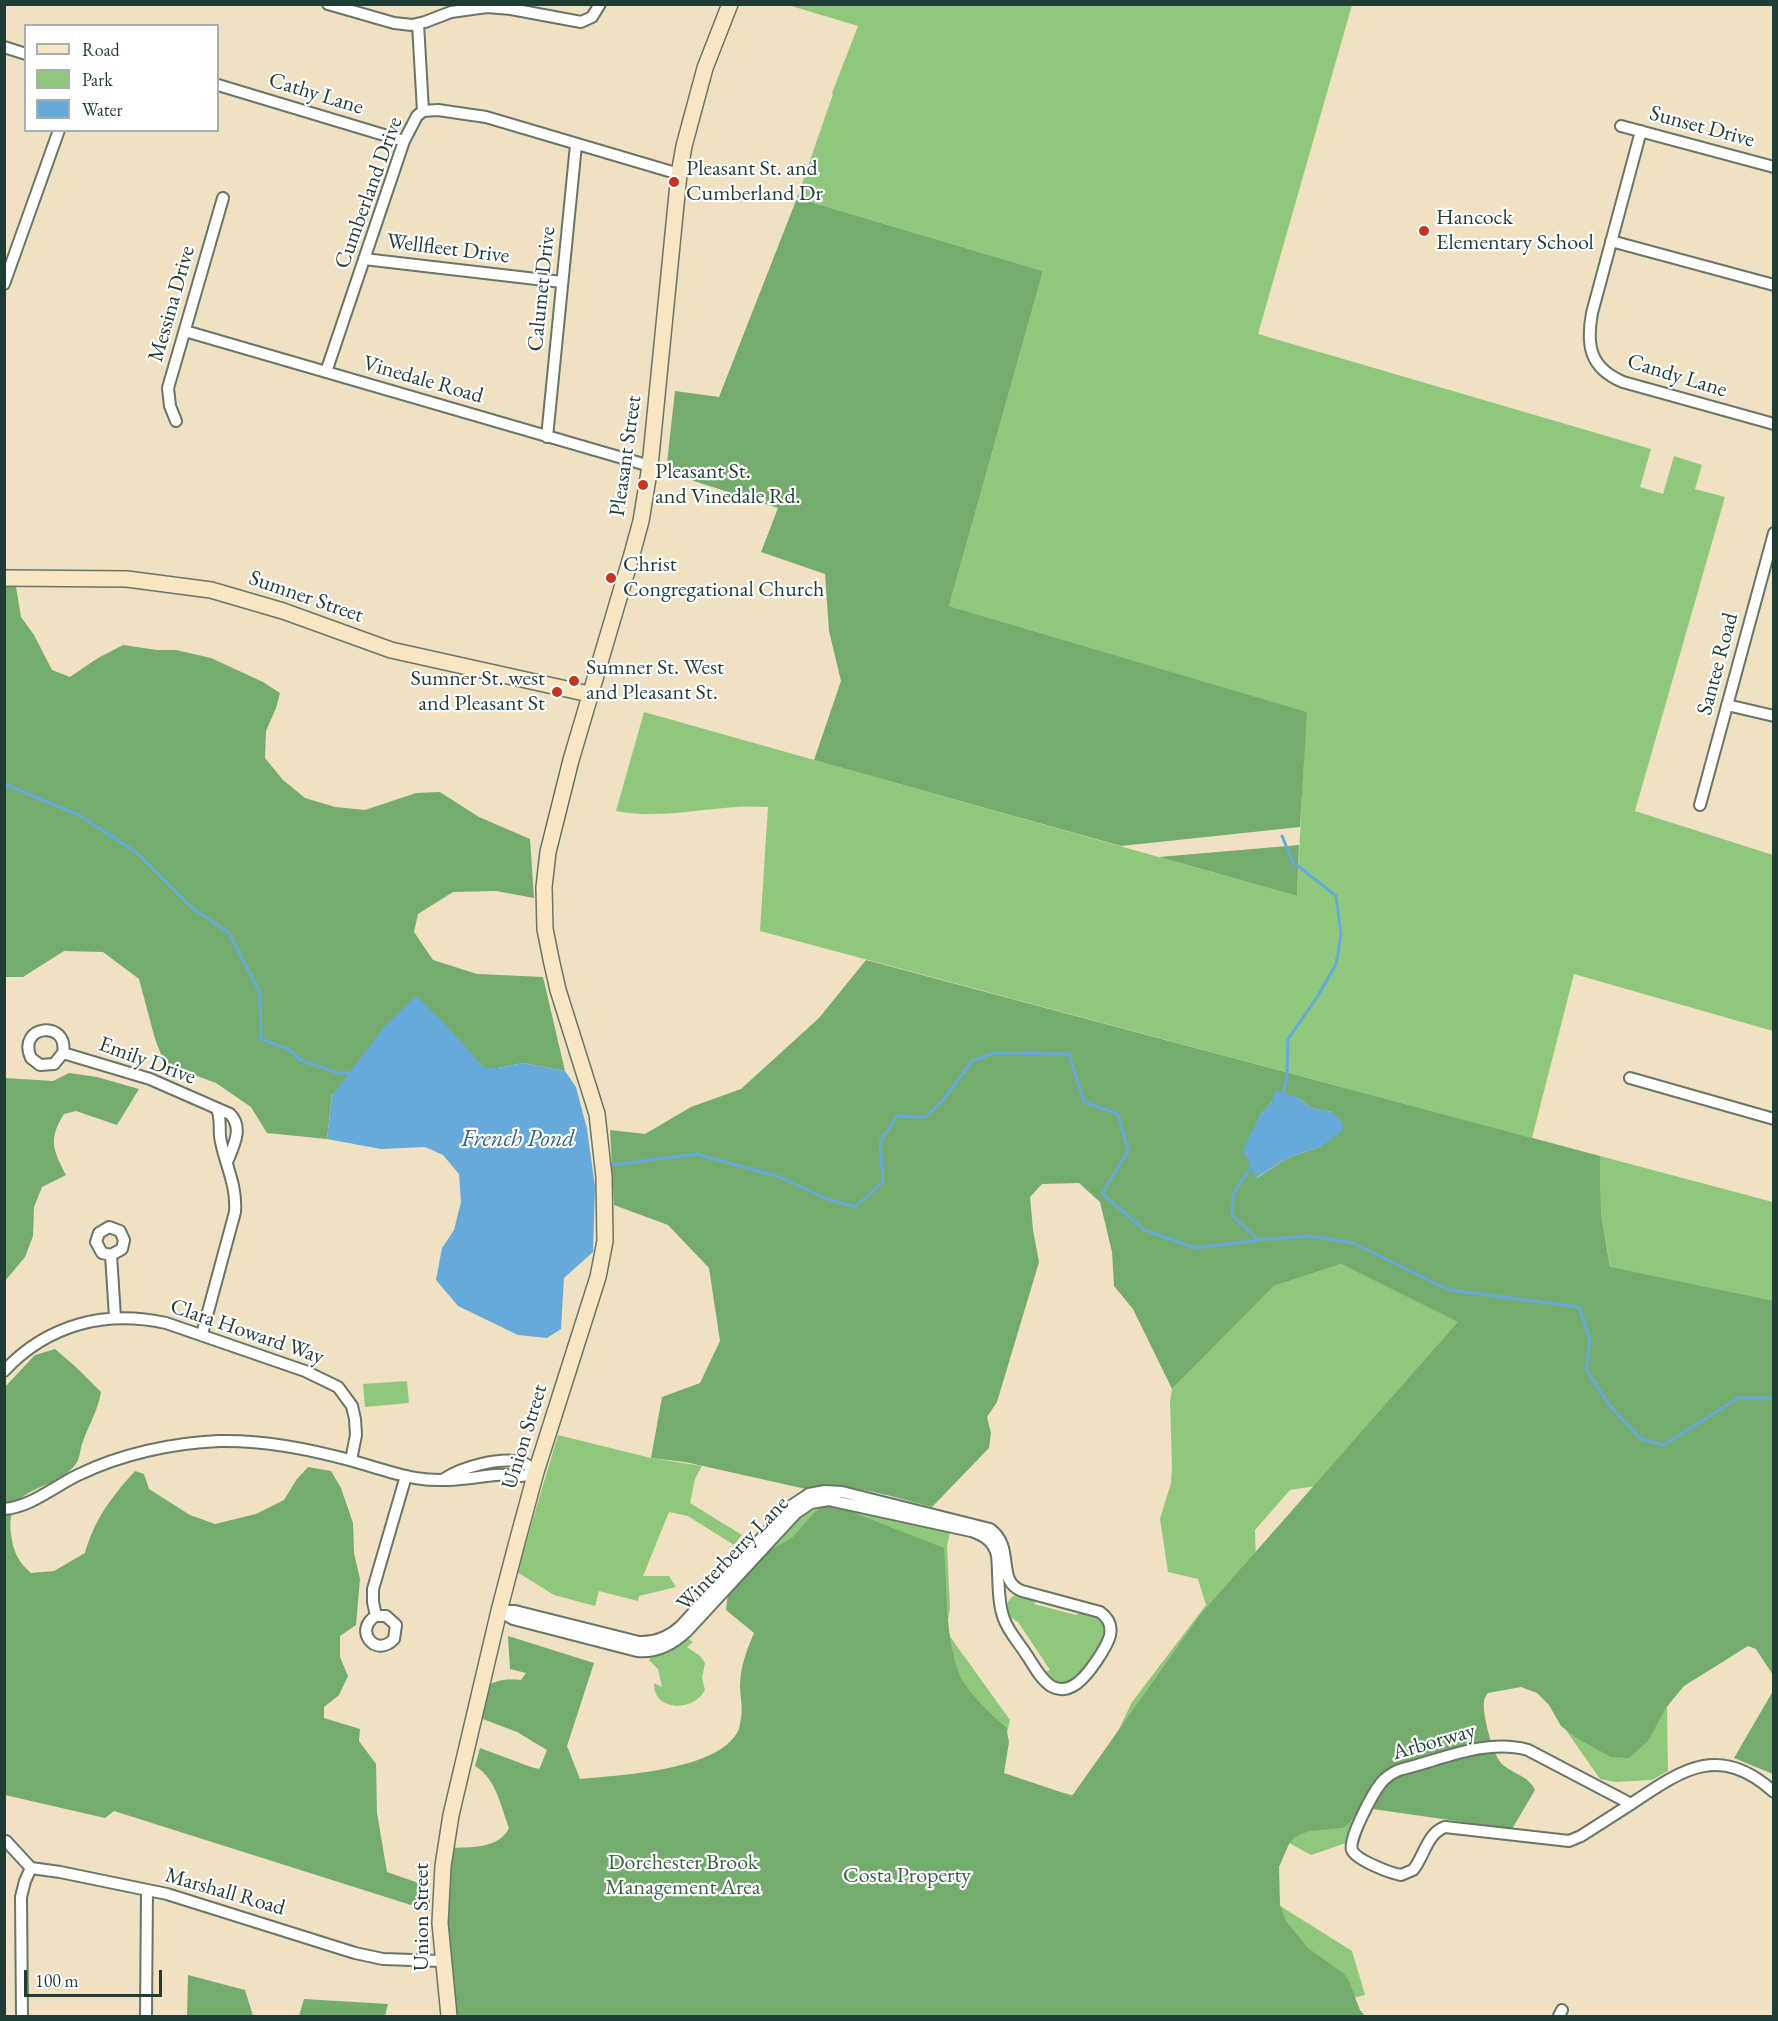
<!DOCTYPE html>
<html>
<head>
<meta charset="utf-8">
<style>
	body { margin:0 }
	#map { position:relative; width:1778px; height:2021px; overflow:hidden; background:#efe1c2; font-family:"EB Garamond",serif }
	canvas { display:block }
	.frame { position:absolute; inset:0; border:6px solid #1f3d34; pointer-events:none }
	.legend { position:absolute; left:24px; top:24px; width:195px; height:108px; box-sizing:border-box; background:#fff; border:2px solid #a5b1ae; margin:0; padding:8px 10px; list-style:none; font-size:18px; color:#1f3d34 }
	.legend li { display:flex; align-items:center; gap:12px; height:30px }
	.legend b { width:30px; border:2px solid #a5b1ae }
	.scale { position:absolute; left:24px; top:1970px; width:138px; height:27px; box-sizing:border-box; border:3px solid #1f3d34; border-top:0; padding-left:8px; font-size:18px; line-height:21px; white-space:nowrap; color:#1f3d34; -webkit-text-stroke:4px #fff; paint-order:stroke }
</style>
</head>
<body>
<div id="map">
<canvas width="1778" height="2021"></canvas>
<div class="frame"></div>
<ul class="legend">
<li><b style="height:8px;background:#f9e7c3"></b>Road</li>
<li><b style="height:16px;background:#8fc87c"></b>Park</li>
<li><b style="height:16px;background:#65aadb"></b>Water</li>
</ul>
<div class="scale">100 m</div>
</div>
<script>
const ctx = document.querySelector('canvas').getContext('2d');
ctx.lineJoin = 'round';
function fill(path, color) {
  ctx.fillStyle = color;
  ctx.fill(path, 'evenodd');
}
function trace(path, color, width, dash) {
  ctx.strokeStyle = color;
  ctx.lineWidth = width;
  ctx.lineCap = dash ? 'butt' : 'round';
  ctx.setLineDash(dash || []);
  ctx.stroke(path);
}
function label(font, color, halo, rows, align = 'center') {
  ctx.font = font + ' "EB Garamond",serif';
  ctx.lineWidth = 4.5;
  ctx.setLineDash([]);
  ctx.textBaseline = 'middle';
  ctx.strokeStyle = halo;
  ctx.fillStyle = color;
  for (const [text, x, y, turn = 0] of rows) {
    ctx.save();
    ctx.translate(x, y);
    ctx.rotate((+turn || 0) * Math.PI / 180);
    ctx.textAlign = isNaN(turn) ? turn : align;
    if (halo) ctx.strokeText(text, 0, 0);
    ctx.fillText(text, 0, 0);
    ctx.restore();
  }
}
fill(new Path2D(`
	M788,5H1352L1258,334L1651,449L1640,487L1663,494L1674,456L1702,465L1695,489L1725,497L1635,811L1773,855V1031L1574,974L1532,1138L760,931L768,807C718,803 666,821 616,811L644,712L1297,896L1306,712L949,606L1043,271L797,198L833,94L832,93L858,26Z
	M1600,1156L1773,1202V1588L1666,1644L1668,1771L1652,1780L1615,1782L1600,1779L1554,1713L1448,1465L1290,1490L1255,1530L1258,1632L1376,1786L1348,1834L1346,1843L1311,1855L1280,1838L1250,1887L1352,1951L1365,1995L1303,2010L509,1883L530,1767L554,1771L592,1793L729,1757L751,1727L757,1565C780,1539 800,1503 839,1507L950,1532L947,1546L950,1609L946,1631L1010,1720L1001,1759L1004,1779L1086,1798L1132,1702L1206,1605L1198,1579L1168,1572L1160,1519L1171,1483L1172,1467L1170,1401L1172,1389L1274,1286L1341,1264L1549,1366L1626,1357L1601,1213Z
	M407,1381L409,1403L365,1407L363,1384Z
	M558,1435L651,1458L702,1466L695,1479L690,1503L742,1535L734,1545L688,1516L669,1512L643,1576H669L676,1587L639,1596L638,1601L599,1591L595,1606L554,1595L517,1572Z
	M1022,1594L1037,1599L1034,1604L1076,1615L1084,1610L1099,1615L1108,1631L1095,1659L1069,1685L1054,1684L1044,1672L1050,1670L1018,1622L1007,1615C1005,1603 1010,1594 1022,1594Z
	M689,1639L693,1642L687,1647L700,1656L705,1663L702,1678L705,1690C694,1712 653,1712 654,1683L662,1687L658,1669L649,1660L653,1654Z`), '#8fc87c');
fill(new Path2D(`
	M797,198L1043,271L949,606L1307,712L1300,827L1121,846L814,760L841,681L829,631L825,574L761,552L778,508L666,472L675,391L719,397Z
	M5,586L16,587L21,617L34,635L52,670L70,677L98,658L123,645L157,650H176L211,658L263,682L280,693L276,708L266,731L265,758L283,780L305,798L335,807L365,810L416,793L440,792L479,817L530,839L534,898L496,891L453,892L418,914L414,932L433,960L477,974L543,977L565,1071L523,1063L498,1068H484L456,1039L332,1095L327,1139L267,1133L251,1107L216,1083L165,1064L155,1039L139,979L103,952L64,951L23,977H5Z
	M1299,845L1297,896L1159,857Z
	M866,960L1600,1156L1601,1213L1610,1267L1773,1301V1675L1756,1649L1748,1646L1684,1686L1665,1709L1648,1741L1629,1758L1611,1757L1575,1737L1561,1726L1549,1705L1537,1693L1521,1687L1488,1693C1486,1696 1484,1698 1484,1701C1482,1714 1493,1756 1502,1764C1513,1774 1529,1776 1535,1790L1512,1829L1366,1808L1358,1810L1349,1824L1342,1828L1309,1831L1295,1837L1289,1844L1279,1867L1280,1905L1286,1921L1308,1948L1343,1973L1348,1979L1360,2010L1365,2016H447L443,2000L451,1848C471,1847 499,1849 509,1828C501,1807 496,1778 475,1766L480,1748L539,1770L547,1750L517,1732L475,1716C477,1709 478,1698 482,1692C491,1679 507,1679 521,1680L526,1673L510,1669L508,1636L594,1663L567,1746L580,1779C619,1775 718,1771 738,1731C740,1728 740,1722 741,1718C743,1707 740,1696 740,1686C740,1668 747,1649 754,1633L726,1610L728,1593L763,1554L792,1538L814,1513L829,1503L944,1548C947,1588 945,1639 960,1676C966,1690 993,1717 1006,1727L1009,1742L1004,1773L1072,1796L1200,1615L1458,1322L1341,1264L1274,1286L1172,1389L1133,1309L1114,1286L1112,1252L1100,1202L1079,1183L1042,1184L1030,1197L1033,1230L1039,1262L997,1402L987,1417L991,1433L989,1448L932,1507C895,1498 842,1479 806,1489L685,1462L651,1458L662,1397L700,1383L720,1341L709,1268L668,1225L614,1205L610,1130L645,1134L691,1107L741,1089L819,1018ZM1297,1097L1311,1108L1332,1112L1322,1146L1287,1158L1257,1178L1260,1115L1272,1102Z
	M69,1073L97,1077L139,1089L117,1125L76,1111L64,1114C48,1139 53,1150 66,1175L42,1187L34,1207L33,1236L25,1257L5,1281V1078L53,1081Z
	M55,1349L77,1368L101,1392C98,1411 88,1426 82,1444C80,1450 80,1457 77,1462C56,1495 5,1480 11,1534C13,1551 18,1562 31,1573L54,1571L85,1553C95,1518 111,1498 135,1471L144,1474L149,1489L190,1515L215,1524L256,1514L284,1500L297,1479L308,1467L331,1471L341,1488L353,1523L354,1553L360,1579L356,1625L340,1636V1657L348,1676L339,1695L324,1707V1718L360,1729L359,1741L376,1764L377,1813L387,1872L430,1887V1911L114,1811L105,1818L5,1795L4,1388L35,1355Z
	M1773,1691V1774L1734,1758Z
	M188,1975L245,1990L253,2016H187Z
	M304,1999L388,2004L385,2016H299Z`), '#73ac6c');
fill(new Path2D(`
	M416,996C441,1018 462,1043 484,1068H498L523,1063L565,1071L576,1087L587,1129L595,1187L593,1252L564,1278L561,1329L547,1338L518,1335L458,1306L436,1280L442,1248L454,1230L461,1202L459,1174L443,1155L425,1147L381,1149L327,1139L332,1096L384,1027Z
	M1275,1091L1297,1097L1311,1108L1332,1112L1343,1123L1342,1131L1322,1146L1287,1158L1256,1178L1243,1150L1260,1115L1272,1102Z`), '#65aadb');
trace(new Path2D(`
	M4,784L79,815L137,853L191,907L229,933L260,993L261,1039L288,1049L302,1061L338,1073H351
	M1282,836L1293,862L1336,896L1341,935L1336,964L1318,996L1288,1039L1287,1076L1283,1096
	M611,1165L696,1154L780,1177L824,1198L855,1207L883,1182L880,1142L897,1116L925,1117L942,1102L972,1061L994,1053L1069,1054L1084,1102L1118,1114L1128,1151L1102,1194L1145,1230L1195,1248L1258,1240L1309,1236L1353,1243L1449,1290L1579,1307L1590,1340L1586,1369L1610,1406L1641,1439L1664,1445L1738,1398H1774
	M1252,1165L1233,1194L1232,1215L1257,1239`), '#65aadb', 3);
const minor = new Path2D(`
	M328,4L394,23L412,25L425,22L451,12L487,7L511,9L581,22L592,17L600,4
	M418,24L423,111
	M4,47L26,54
	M218,85L404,141
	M1621,126L1774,167
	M1641,131L1592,313C1586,346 1590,368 1623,382L1774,424
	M1611,241L1774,285
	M364,259L562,282
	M4,284L59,130
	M185,331L650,466
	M326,372L404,141L417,116L423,111L438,110L486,117L679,174
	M176,421L170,406L168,388L223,198
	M547,437L576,145
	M1727,705L1774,716
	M1700,805L1774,533
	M63,1053C69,1019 16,1025 31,1058L40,1065L54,1064L63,1053L150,1079L230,1114C244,1128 233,1147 227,1162
	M1630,1078L1774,1119
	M111,1255L122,1249L124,1240L120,1231L109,1227L99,1233L96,1242L102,1253L111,1255L115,1317
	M202,1334L235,1212C237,1186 226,1166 221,1142C218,1131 222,1121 217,1109
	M4,1371C48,1324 105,1310 166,1323L305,1371L338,1387L352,1406L355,1419L356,1435L351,1460
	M444,1479C462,1467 499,1457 521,1462C526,1463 532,1469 536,1472
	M825,1491L842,1492L990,1529C1016,1548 995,1581 1022,1591L1100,1612C1121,1627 1106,1647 1095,1663C1086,1676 1070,1697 1051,1686C1040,1679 1033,1664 1026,1654C1019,1643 1008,1631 1004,1619C997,1602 999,1574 997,1555C993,1541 984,1535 971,1531L829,1500L811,1503L796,1513L687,1631C673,1644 656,1653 637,1651L513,1619L499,1611H515L639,1642C656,1643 669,1637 681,1626L791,1506L809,1494Z
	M4,1509C31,1507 55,1486 78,1475C121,1454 172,1443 219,1441C264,1440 310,1449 353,1461C374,1467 394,1474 415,1478C445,1483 467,1478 496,1475C504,1474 511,1476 519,1476C524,1476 531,1474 536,1472
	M376,1616H386L396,1625L394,1639C375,1659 353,1629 376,1616L373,1602V1589L406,1476
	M1631,1804L1528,1750C1485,1738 1441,1760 1399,1770C1392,1773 1386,1777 1381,1783C1373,1793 1348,1839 1352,1850C1356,1860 1390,1873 1401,1875L1413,1870C1424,1857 1427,1833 1445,1827L1569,1841L1581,1836L1631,1804C1683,1769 1719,1743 1774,1792
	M6,1841L31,1868L60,1872L167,1894L355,1953L383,1959L442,1961
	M22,2016L21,1897L25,1881L31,1868
	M146,2016L147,1890
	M1559,2016L1562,2010`);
const secondary = new Path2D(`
	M4,578L127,579L211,590L283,611L391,650L589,694
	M449,2016L440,1923L443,1866L451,1815L499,1611L517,1542L536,1472L598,1277L605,1241L604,1177L597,1114L558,990L551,959L545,929L544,887L548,852L571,760L632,554L641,521L650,466L679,174L684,146L705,68L730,4`);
trace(minor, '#687666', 14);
trace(secondary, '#687666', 18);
trace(minor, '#fff', 10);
trace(secondary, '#f9e7c3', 15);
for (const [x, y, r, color] of [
	[674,182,6,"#c8321e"],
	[1424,231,6,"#c8321e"],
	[643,485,6,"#c8321e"],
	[611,578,6,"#c8321e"],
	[574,681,6,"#c8321e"],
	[557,692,6,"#c8321e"]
]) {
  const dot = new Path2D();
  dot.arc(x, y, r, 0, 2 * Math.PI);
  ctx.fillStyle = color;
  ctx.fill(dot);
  trace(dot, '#fff', 2);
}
label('22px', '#1f3d34', '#fff', [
	["Cathy Lane",316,94,17],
	["Sunset Drive",1702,127,15],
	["Cumberland Drive",369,193,-70],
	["Wellfleet Drive",448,249,7],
	["Calumet Drive",542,289,-84],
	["Messina Drive",172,304,-74],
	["Candy Lane",1677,376,17],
	["Vinedale Road",423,380,16],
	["Pleasant Street",626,456,-82],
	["Sumner Street",306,597,19],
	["Santee Road",1718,664,-75],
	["Emily Drive",147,1061,20],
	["Clara Howard Way",247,1332,19],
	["Union Street",525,1437,-73],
	["Winterberry Lane",733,1554,-46],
	["Arborway",1434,1742,-16],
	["Marshall Road",225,1892,16],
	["Union Street",422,1917,-90]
]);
label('22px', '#1f3d34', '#fff', [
	["Pleasant St. and",686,169],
	["Cumberland Dr",686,194],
	["Hancock",1436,218],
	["Elementary School",1436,243],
	["Pleasant St.",655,472],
	["and Vinedale Rd.",655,497],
	["Christ",623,565],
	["Congregational Church",623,590],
	["Sumner St. West",586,668],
	["and Pleasant St.",586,693],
	["Sumner St. west",545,679,"right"],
	["and Pleasant St",545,704,"right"]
], 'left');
label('22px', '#3b6046', '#fff', [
	["Dorchester Brook",683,1863],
	["Management Area",683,1888],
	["Costa Property",907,1876]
]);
label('italic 24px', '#38636e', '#fff', [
	["French Pond",518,1139]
]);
</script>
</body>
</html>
